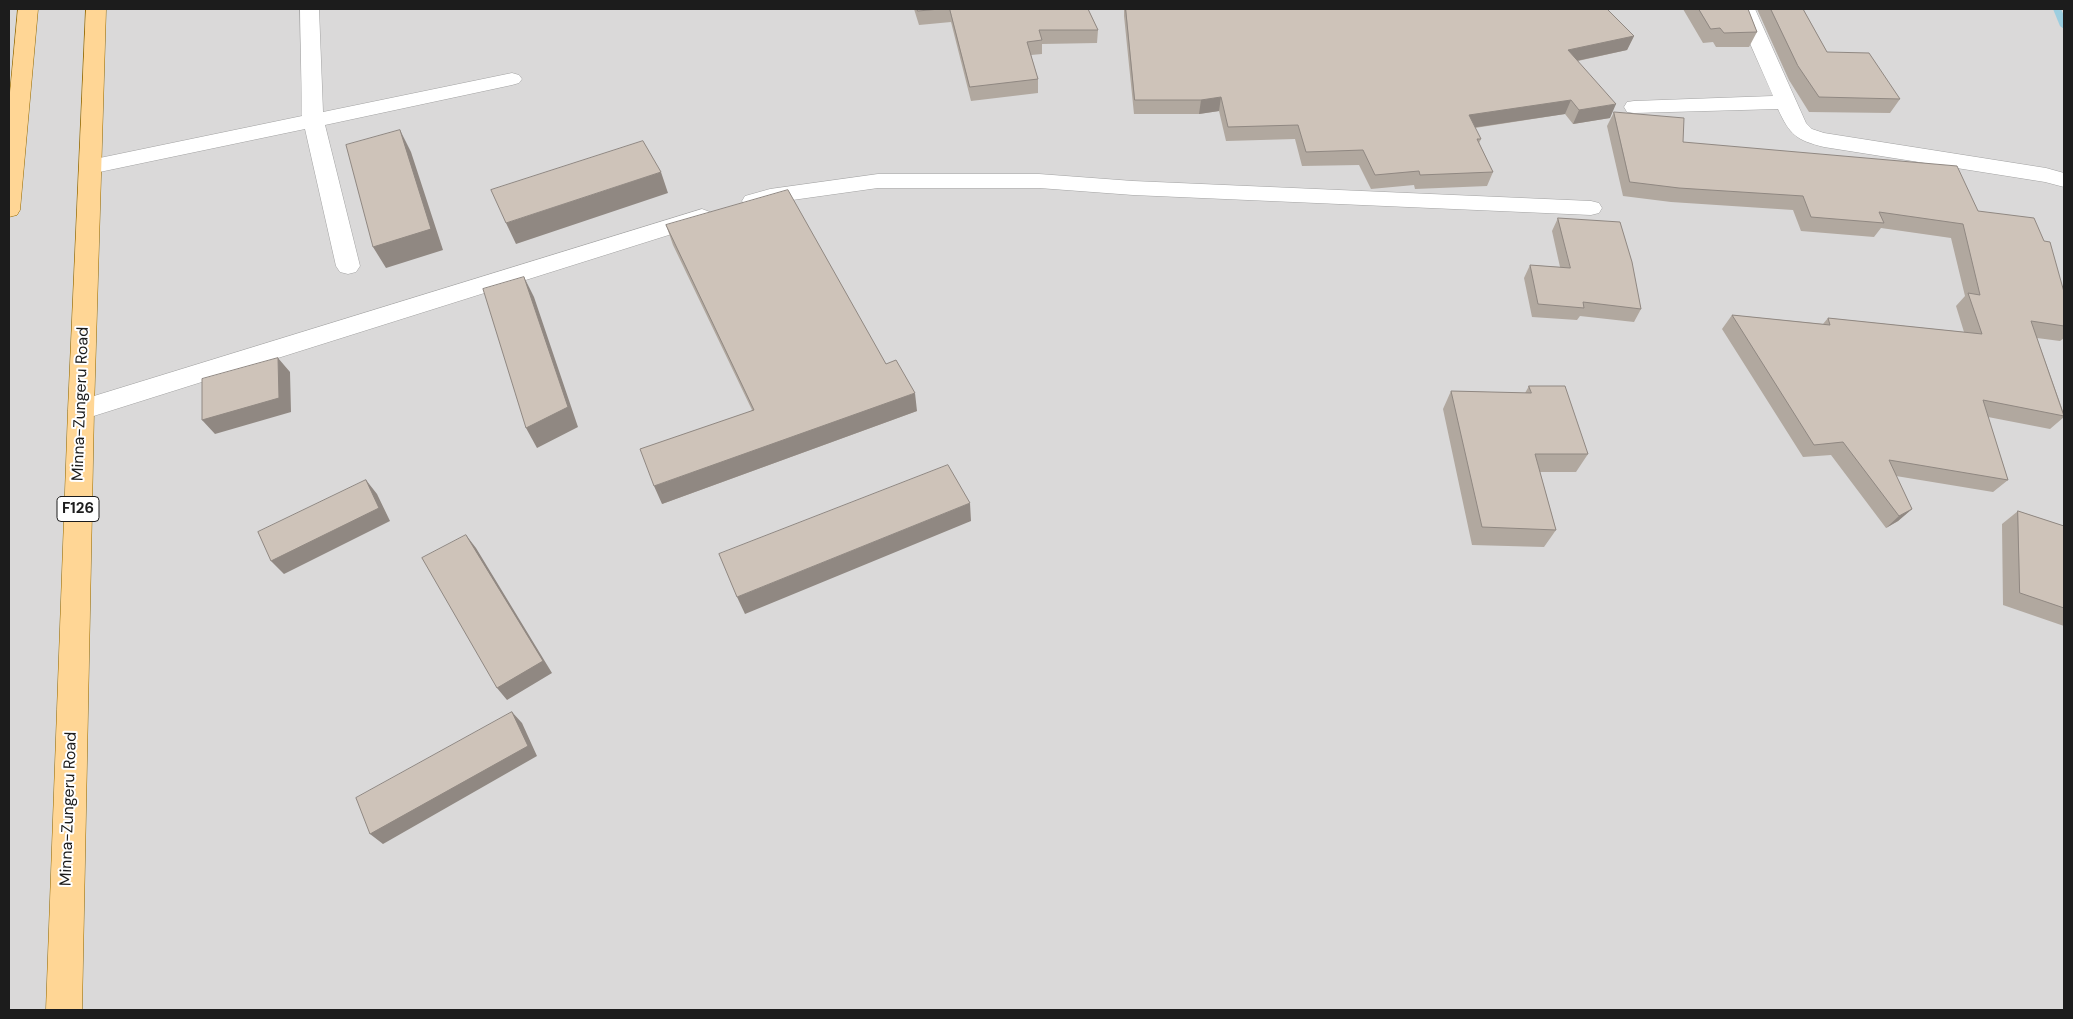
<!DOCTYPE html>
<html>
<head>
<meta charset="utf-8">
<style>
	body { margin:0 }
	#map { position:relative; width:2073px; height:1019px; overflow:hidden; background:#eeeae0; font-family:"DM Sans",sans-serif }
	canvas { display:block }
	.frame { position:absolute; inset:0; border:10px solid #1c1c1c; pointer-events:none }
</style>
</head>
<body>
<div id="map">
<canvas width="2073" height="1019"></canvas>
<div class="frame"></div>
</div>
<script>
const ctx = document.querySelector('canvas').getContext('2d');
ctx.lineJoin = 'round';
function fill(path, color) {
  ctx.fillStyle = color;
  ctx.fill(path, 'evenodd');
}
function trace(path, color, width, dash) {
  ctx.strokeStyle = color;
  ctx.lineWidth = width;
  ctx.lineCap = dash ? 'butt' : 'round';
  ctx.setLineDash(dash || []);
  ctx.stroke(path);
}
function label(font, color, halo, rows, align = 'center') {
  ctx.font = font + ' "DM Sans",sans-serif';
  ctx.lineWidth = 4;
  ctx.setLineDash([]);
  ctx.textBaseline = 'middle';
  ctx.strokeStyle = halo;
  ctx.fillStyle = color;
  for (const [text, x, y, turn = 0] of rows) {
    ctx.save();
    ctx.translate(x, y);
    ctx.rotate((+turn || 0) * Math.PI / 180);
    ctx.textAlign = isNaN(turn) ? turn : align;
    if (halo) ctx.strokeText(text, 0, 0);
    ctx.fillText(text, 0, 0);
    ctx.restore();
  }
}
fill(new Path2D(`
	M9,9H2064V1010H9Z`), '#dad9d9');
fill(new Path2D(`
	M2053,9H2061L2064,16V29L2060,26Z`), '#9ccee0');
const street = new Path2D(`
	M300,9H319L323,112L512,73L519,75L522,79L519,83L512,85L325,125L360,266L356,272L348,274L340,272L336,266L305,129L90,174L82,172L79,167L82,162L90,160L302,116Z
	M1735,9H1755L1806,123L1812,129L1824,133L2046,168L2064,173V187L2045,182L1824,147C1796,140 1790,135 1778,109L1634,113L1627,112L1624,107L1627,102L1634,101L1773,96Z
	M878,174H1039L1133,181L1591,201L1599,203L1602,208L1599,213L1591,215L1133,195L1039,188H878L771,203L753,208L745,206L742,201L745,196L770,189Z
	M702,209L710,212L713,217L710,222L81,420L72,417L68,410L72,403L81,400Z`);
const primary = new Path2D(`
	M18,9H38L20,210L17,215L9,217V103Z
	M86,9H106L94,410L82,1010H46L68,410Z`);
trace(street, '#a3a3a3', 1);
trace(primary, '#946900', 1);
fill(street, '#fff');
fill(primary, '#ffd695');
fill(new Path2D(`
	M914,9H1088L1098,30L1097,43L1042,44V54L1031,55L1038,79V93L971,101L951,22L919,25Z
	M1124,9H1607L1634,36L1627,50L1578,61L1610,118L1573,124L1565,114L1475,128L1481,139L1479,143L1493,172L1487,186L1415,189L1414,185L1371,189L1359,165L1302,166L1295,139L1226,141L1219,111L1199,114H1134L1124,16Z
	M1683,9H1748L1757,32L1749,47H1716L1713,42L1703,43Z
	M1757,9H1803L1827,52L1900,99L1890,113L1809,112L1789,80Z
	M1614,112L1683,142L1978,211L2064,292V338L2060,341L2037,338L2064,414V417L2050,429L1988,417L2008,480L1993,492L1896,476L1912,509L1898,521L1886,528L1831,455L1803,457L1722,329L1732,315L1823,324L1828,318L1964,332L1956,306L1965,296L1951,238L1881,228L1874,237L1801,231L1793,210L1671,202L1623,196L1607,126Z
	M1558,218L1641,309L1634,322L1580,316L1577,320L1532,317L1524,278L1530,265L1560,267L1552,231Z
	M666,225L886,364L917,411L662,504L752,410L673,245Z
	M1529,386L1588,454L1576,472H1540L1556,530L1544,547L1472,545L1443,409L1451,391L1525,393Z
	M2018,511L2064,526V626L2003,605L2002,524Z`), '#b1a89f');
fill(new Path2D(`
	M1634,36L1627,50L1562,64L1568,50Z
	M1221,97L1219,111L1199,114L1201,100Z
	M1571,100L1565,114L1464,129L1469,115Z
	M1616,104L1610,118L1573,124L1579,110Z
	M400,130L411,152L443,250L386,268L373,247Z
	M661,172L668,193L516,244L506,223Z
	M524,277L534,297L578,427L537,448L526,428Z
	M278,358L290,372L291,412L215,434L202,420Z
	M915,393L917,411L662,504L654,486Z
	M366,480L377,494L390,521L284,574L271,561Z
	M970,503L971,521L745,614L737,597Z
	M1912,509L1898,521L1886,528L1899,516Z
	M466,535L476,548L552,673L507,700L497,688Z
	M512,712L522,723L537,756L383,844L370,834Z`), '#908882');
const building = new Path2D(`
	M917,9H940L918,11Z
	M950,9H1088L1098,30H1039L1042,40L1027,42L1038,79L970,87Z
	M1126,9H1607L1634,36L1568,50L1616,104L1579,110L1571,100L1469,115L1481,139H1477L1493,172L1420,175L1419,171L1375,175L1363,150L1306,152L1298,125L1228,127L1221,97L1201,100H1135Z
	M1699,9H1748L1757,32L1724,33L1720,28L1711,29Z
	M1771,9H1803L1827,52L1869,53L1900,99L1819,97L1798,66Z
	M1614,112L1684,118L1683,142L1957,166L1978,211L2034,218L2044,241L2050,242L2064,292V326L2031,321L2064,416L1983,400L2008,480L1889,460L1912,509L1899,516L1843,442L1814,445L1732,315L1830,325L1828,318L1982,334L1968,293L1980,295L1963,224L1879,212L1884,223L1811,217L1803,196L1679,188L1630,182Z
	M400,130L431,229L373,247L346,145Z
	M643,141L661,172L506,223L491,190Z
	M788,190L886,364L896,360L915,393L654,486L640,449L754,410L666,225Z
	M1558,218L1620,222L1632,262L1641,309L1583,302L1584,308L1538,304L1530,265L1570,268Z
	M524,277L568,407L526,428L483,289Z
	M278,358L279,398L202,420V379Z
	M1529,386H1565L1588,454H1535L1556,530L1482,527L1451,391L1531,393Z
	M948,465L970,503L737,597L719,554Z
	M366,480L379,508L271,561L258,532Z
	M2018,511L2064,526V608L2020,593Z
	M466,535L543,661L497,688L422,558Z
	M512,712L528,746L370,834L356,798Z`);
fill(building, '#cec3b9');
trace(building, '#908882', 1);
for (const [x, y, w] of [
	[78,509,42]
]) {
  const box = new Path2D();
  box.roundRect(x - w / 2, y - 12.5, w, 25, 4);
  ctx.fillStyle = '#fff';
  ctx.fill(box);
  trace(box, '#1c1c1c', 1);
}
label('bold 15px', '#1c1c1c', null, [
	["F126",78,509]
]);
label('16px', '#1c1c1c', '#fff', [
	["Minna-Zungeru Road",81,404,-88],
	["Minna-Zungeru Road",69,809,-88]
]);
</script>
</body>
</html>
